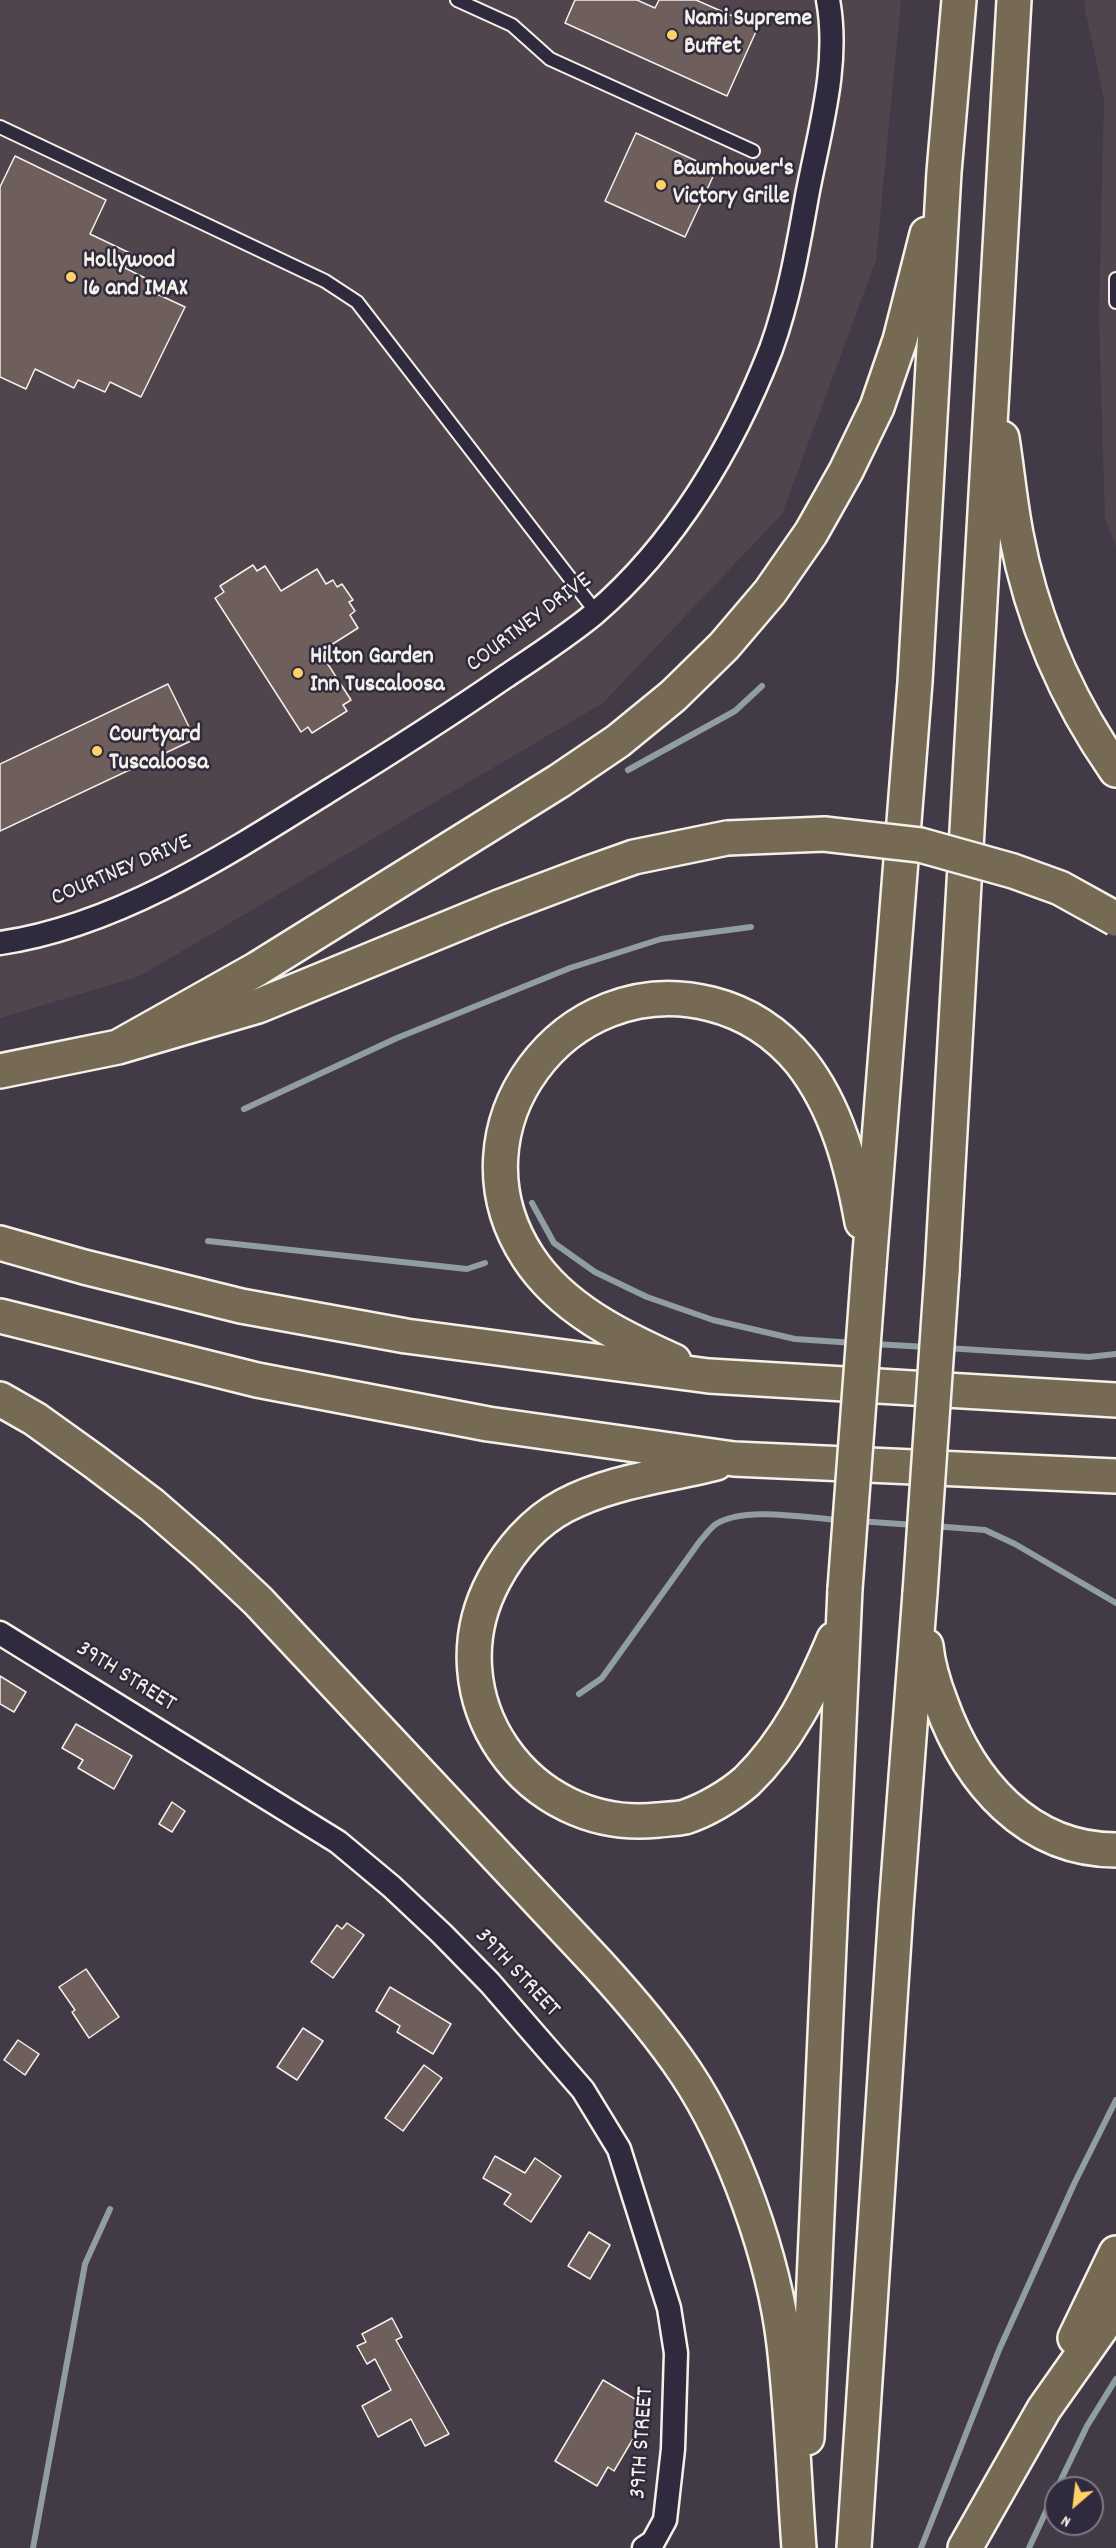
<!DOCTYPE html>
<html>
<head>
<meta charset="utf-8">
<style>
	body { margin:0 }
	#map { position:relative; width:1116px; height:2548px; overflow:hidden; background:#423a46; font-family:Dekko,sans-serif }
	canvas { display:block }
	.north { position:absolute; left:1044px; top:2476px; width:60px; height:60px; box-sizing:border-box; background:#2f2a3d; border:2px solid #7e7a81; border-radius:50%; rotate:208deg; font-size:16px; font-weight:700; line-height:24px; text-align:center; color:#f4f1e8 }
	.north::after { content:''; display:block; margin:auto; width:21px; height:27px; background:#ffd166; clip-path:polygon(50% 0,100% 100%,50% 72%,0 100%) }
</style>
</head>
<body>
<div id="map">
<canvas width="1116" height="2548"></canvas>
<div class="north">N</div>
</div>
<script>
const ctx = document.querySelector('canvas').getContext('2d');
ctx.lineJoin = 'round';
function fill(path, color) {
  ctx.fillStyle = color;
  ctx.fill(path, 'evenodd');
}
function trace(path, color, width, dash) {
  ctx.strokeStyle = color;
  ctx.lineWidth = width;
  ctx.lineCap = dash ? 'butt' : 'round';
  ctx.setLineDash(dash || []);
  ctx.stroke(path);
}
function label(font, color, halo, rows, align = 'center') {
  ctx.font = font + ' Dekko,sans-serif';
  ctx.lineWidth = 5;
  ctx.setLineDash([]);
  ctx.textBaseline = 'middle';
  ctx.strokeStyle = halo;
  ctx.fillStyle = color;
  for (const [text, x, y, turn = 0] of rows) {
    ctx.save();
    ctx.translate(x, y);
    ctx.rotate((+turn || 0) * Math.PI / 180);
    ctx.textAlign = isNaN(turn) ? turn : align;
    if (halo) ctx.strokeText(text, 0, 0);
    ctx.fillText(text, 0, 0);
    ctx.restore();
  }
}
fill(new Path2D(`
	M0,0H901L876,260L782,514L603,703L140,976L0,1018Z
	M1085,0H1116V546L1105,519L1099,317L1104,99L1085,9Z`), '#50454d');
trace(new Path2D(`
	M628,770L735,711L762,686
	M244,1109L397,1038L570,968L661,939L751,927
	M532,1203L554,1243L595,1272L647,1297L713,1320L795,1339L855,1343
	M208,1241L467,1269L485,1263
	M874,1344L927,1347
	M946,1348L1089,1357L1116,1354
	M858,1521L914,1525
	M933,1526L985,1530L1015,1544L1116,1603
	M579,1694L602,1678L700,1541C705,1536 710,1528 716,1524C745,1506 806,1518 839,1520
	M1057,2488L1087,2426L1116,2379
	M33,2548L85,2264L110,2209
	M921,2548L999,2350L1074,2184L1116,2100
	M1029,2548L1056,2490`), '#909ea3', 6);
const building = new Path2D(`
	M575,0H637L655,8L659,0H696L758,27L727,96L565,23Z
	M636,133L716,170L685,237L605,201Z
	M15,156L106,200L90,234L132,254L125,268L159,285L155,293L185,307L141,397L110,382L105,392L78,380L74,388L35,369L26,389L0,377V187Z
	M253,565L257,571L265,566L281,591L317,569L326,584L333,580L337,587L342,584L353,600L349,602L355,611L350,615L358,628L320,652L351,700L343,705L347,711L312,733L308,727L301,732L215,598L224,592L220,586Z
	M168,684L195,739L0,831V764Z
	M0,1676L26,1692L14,1712L0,1704Z
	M76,1724L132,1756L114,1789L78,1768L83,1760L62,1748Z
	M172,1802L185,1811L172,1832L159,1824Z
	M347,1923L364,1935L333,1978L311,1962L337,1925L342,1929Z
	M86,1969L119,2017L89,2038L72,2012L75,2010L59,1987Z
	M390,1987L451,2024L433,2054L397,2032L400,2026L376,2011Z
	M303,2028L323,2041L297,2080L277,2067Z
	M18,2040L39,2054L25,2075L4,2060Z
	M424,2065L442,2078L403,2131L385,2118Z
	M495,2156L525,2173L535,2158L561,2176L531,2222L504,2204L511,2194L483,2178Z
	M589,2232L610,2245L590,2279L568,2266Z
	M392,2318L402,2337L396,2340L449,2434L425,2446L411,2419L378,2437L362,2406L391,2390L375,2359L367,2364L357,2346L366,2342L362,2334Z
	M603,2380L645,2405L634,2423L640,2427L614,2471L608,2467L597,2486L555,2461Z`);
fill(building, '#6f5f5c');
trace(building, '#f4f1e8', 1.5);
const lane = new Path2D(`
	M457,0L512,25L550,59L753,151
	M0,127L325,281L357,302L596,612
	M1116,279V302`);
const street = new Path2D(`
	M0,943C117,926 228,854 327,792C387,755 447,717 505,677C535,657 566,637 594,614C675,545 733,447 771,349C789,299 798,247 807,196C819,132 840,65 828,0
	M0,1633L338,1842L392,1887L442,1934L490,1983L583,2090L619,2149L669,2308L676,2353L673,2449L665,2520L653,2542L644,2548`);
const highway = new Path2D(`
	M1002,438C1007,470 1010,503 1016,534C1032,619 1067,700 1116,770
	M118,1047L257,969L559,781L618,741L673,696L724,646L770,592L811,533L846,471L877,407L900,340L927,234
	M0,1071L118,1047L258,1006L499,907L589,873L634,857L727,838
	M0,1243L84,1267L241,1306L406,1336L709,1376L1116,1400
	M869,1266L915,682L944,172L959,0
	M942,1272L1014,0
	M0,1316L257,1380L488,1424L734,1459L1116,1476
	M674,1361C620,1337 561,1308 528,1257C444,1129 565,967 711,1004C747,1013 778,1034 801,1062C837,1108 852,1166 862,1222
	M0,1399L35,1419L95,1462L152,1505L206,1552L258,1601L598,1964C630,1999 660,2034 686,2073C734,2145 774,2259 784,2344C792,2412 794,2480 799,2548
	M716,1463C665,1476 611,1481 564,1506C534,1522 510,1550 494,1580C431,1697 527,1834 658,1820C666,1819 676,1819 685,1817C706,1810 730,1796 747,1781C788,1741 812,1691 834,1639
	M926,1646C928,1666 934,1685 941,1703C969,1781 1027,1850 1116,1850
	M1075,2338L1116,2253
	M807,2438L845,1589
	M854,2548L896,1909L920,1593
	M965,2548L1044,2409L1116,2307`);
trace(lane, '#f4f1e8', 16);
trace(street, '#f4f1e8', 27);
trace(highway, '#f4f1e8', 38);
trace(lane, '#2f2a3d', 12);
trace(street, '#2f2a3d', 22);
trace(highway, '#766a55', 33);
const highwayBridge = new Path2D(`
	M727,838L824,834L920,845L1013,871L1060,888L1116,919
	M845,1589L869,1266
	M920,1593L942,1272`);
trace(highwayBridge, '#f4f1e8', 38, []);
trace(highwayBridge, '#766a55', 33);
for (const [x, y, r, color] of [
	[672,35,6,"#ffd166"],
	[661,185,6,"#ffd166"],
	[71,277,6,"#ffd166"],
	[298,673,6,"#ffd166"],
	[97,751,6,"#ffd166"]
]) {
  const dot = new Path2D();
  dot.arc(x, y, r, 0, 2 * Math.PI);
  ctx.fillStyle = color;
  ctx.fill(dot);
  trace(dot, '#2f2a3d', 2);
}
label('bold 24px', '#f4f1e8', '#2f2a3d', [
	["Nami Supreme",684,21],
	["Buffet",684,49],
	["Baumhower's",673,171],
	["Victory Grille",673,199],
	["Hollywood",83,263],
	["16 and IMAX",83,291],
	["Hilton Garden",310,659],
	["Inn Tuscaloosa",310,687],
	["Courtyard",109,737],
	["Tuscaloosa",109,765]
], 'left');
label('24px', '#f4f1e8', '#2f2a3d', [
	["COURTNEY DRIVE",530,624,-37],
	["COURTNEY DRIVE",122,872,-23],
	["39TH STREET",125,1678,32],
	["39TH STREET",516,1974,47],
	["39TH STREET",644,2443,-86]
]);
</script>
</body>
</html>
